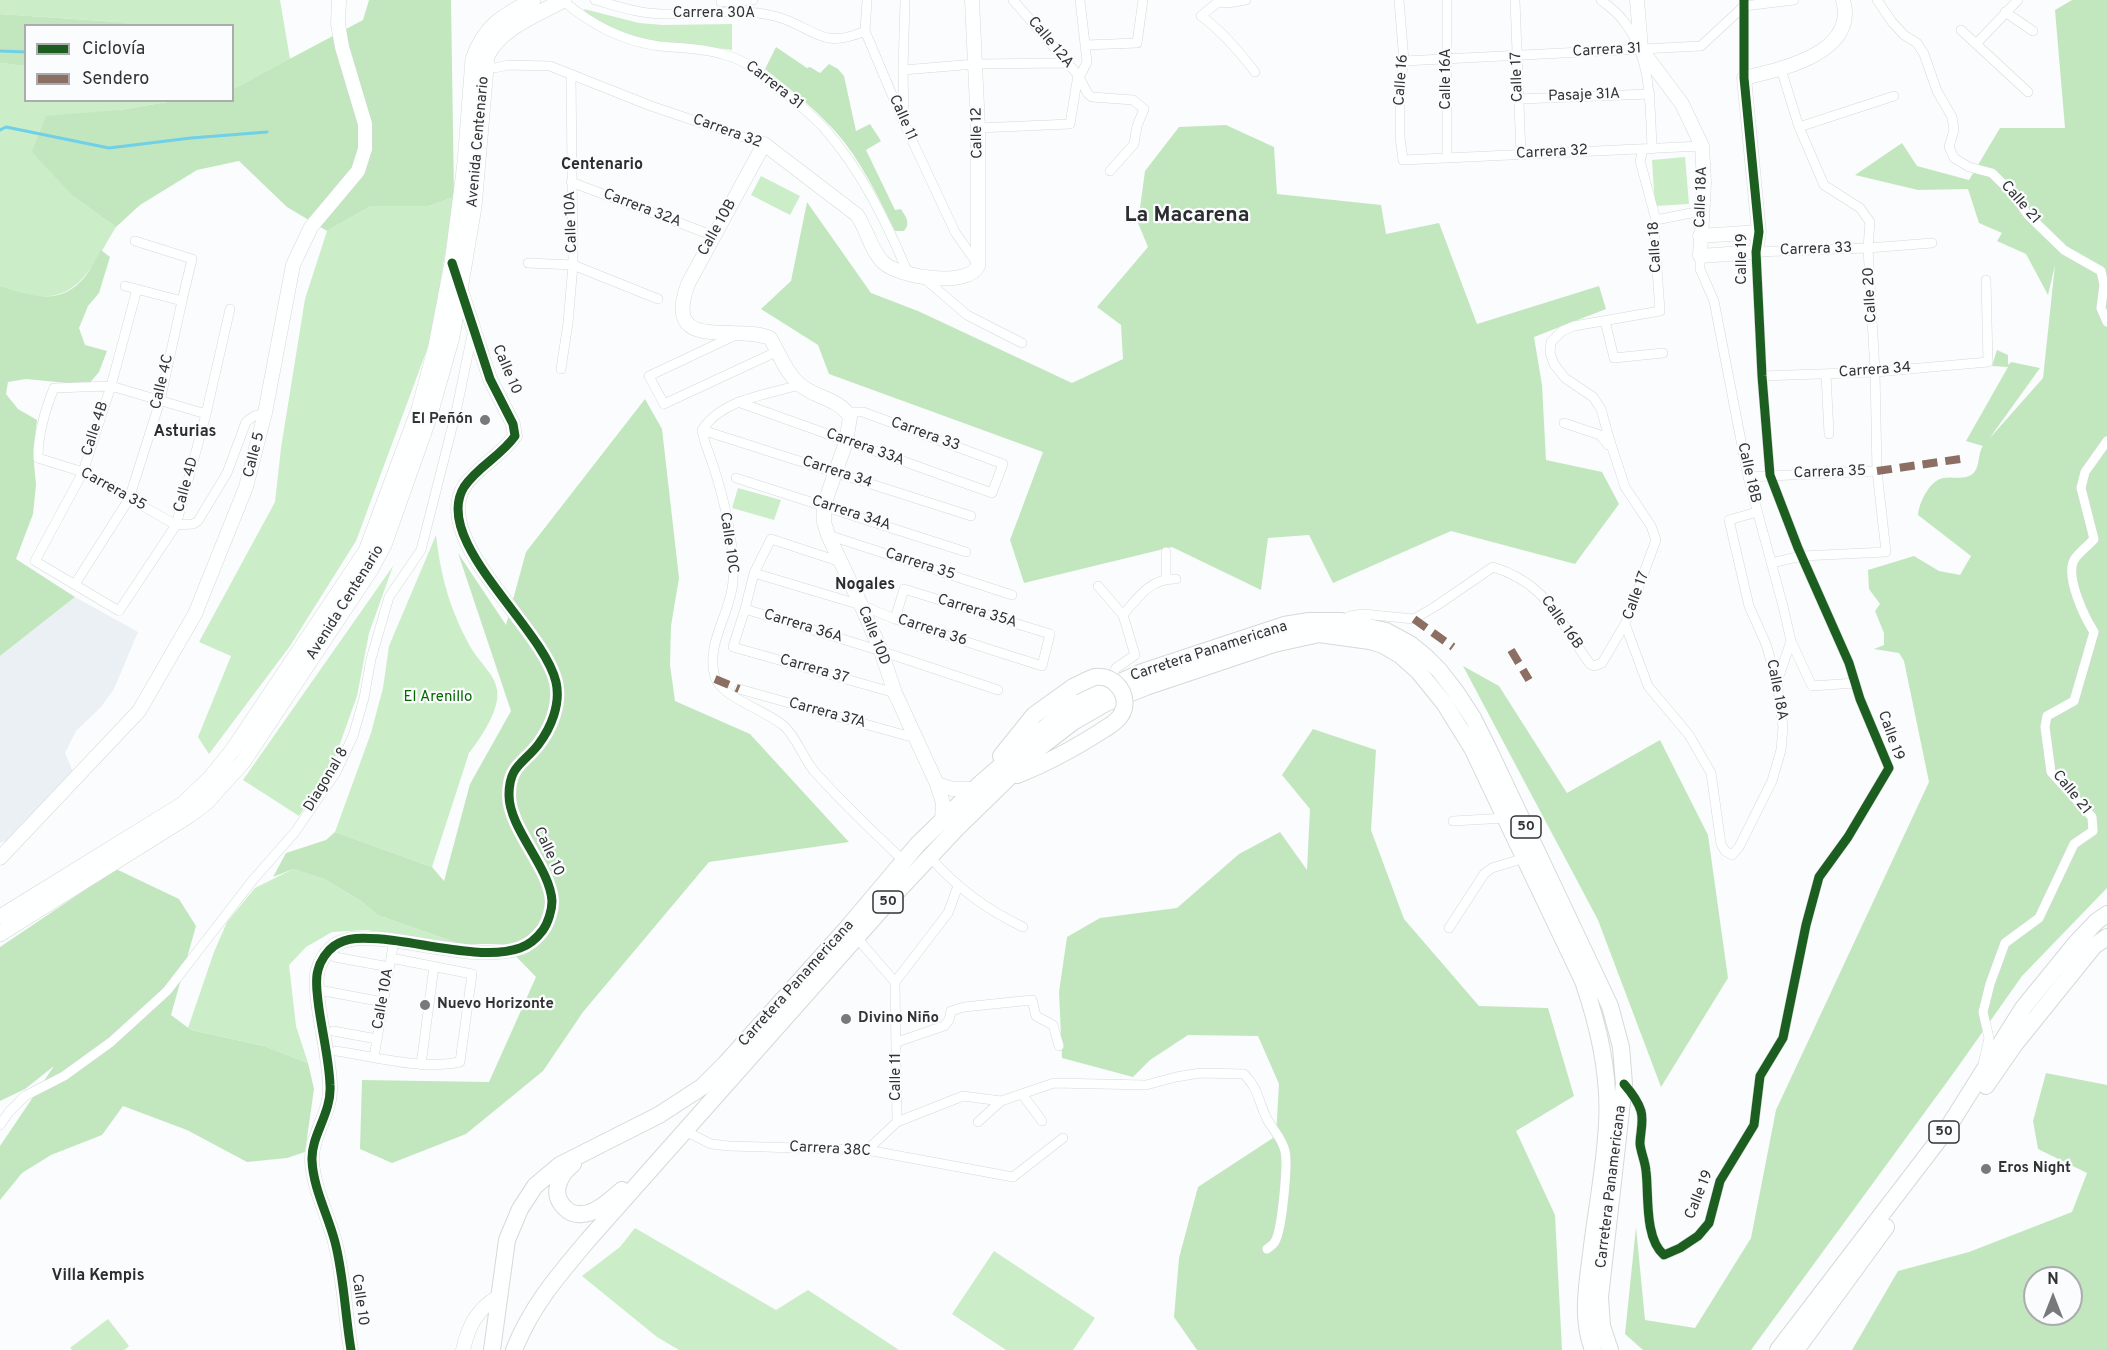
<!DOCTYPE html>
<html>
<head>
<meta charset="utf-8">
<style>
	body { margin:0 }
	#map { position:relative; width:2107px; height:1350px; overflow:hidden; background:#fbfcfd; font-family:Overpass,sans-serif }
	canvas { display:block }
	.legend { position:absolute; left:24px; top:24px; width:210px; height:78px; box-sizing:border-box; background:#fafcfe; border:2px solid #aaacad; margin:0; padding:8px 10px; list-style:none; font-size:18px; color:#323333 }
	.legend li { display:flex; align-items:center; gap:12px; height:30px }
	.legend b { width:30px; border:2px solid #aaacad }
	.north { position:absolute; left:2023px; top:1266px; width:60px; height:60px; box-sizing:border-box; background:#fafcfe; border:2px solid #aaacad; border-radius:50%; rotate:0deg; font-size:16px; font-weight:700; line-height:24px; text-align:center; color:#323333 }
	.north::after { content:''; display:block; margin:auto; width:21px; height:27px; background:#78797a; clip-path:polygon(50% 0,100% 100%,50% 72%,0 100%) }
</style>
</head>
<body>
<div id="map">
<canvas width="2107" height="1350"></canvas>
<ul class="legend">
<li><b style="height:8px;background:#1b5e20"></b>Ciclovía</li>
<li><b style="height:8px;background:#8d6e63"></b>Sendero</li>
</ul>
<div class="north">N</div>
</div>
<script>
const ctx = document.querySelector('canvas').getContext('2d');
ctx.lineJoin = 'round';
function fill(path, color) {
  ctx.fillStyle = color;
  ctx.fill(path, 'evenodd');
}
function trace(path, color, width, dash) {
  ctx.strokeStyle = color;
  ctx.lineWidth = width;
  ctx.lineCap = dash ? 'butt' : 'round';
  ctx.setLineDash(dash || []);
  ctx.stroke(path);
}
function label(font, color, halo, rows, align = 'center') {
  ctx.font = font + ' Overpass,sans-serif';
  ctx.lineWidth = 4.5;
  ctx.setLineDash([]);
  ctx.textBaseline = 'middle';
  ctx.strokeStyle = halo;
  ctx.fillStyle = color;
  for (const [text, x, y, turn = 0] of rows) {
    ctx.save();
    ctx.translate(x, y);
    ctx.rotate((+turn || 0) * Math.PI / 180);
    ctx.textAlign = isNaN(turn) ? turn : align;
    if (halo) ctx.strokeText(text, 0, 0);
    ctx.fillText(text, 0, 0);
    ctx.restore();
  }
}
fill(new Path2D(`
	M75,597L138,632L114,689L101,707L76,731L65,753L74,774L12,839L0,843V656Z`), '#ebf0f5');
fill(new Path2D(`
	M0,0H280L290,59L233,89L232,26H134L118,22L0,14Z
	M584,9L639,23L663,25L732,24V50C697,44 655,45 621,33C609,28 596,20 585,12Z
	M0,63L25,66L26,100L172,101L120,110L74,197L116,227C94,262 80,303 32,296C21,295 10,289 0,286Z
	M1685,157L1689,204L1655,206L1652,160Z
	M761,176L800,196L790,215L751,195Z
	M454,197L432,336L356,541L290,646L209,754L198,737L231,656L199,642L275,502L281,448L305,299L327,231L371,206H429Z
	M738,488L781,500L774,520L732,508Z
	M436,535C441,578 450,610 471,648C481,665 501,679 497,700C494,718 480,739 469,753L432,867L335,832L371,733L383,688L389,646Z
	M393,566L369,633L357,696L332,766L299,816L243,780Z
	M293,869L324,879L361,901L377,915L460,944L366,930L332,932L306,947L289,965L296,1026L308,1063L264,1046L191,1030L188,1028L214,952L227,922L255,888Z
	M635,1228L776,1310L808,1290L899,1350H679L657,1337L582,1276L620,1247Z
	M994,1251L1095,1318L1073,1350H1006L952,1314Z
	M108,1319L129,1346L124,1350H72L70,1348Z`), '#cbedc8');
fill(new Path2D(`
	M369,0H451L454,197L429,206H371L327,231L287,207L239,161L197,170L140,205L116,227L74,197L32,152L46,116L120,110L172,101L232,100L233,89L363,20Z
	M2072,0H2107V888L2022,976L1955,1071L1751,1350H1643L1625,1334L1636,1227L1645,1320L1695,1328L1751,1238L1776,1110L1929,782L1904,661L1899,653L1874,649L1884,645V633L1875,611L1880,604L1869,589L1868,570L1914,556L1939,571L1960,575L1971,556L1918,515C1919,503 1929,481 1943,478C1952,476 1963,480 1971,475C1981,469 1977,454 1983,446L1966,441L2008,367L1992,366L1997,350L2008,355V365L2011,362L2040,368L1989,439L2043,378L2055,265L2048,295L2026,254L1997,241L2002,233L1979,223L1968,189L1918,190L1855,175L1902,143L1917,166L1969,180L2000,128H2065L2055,10Z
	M0,14L118,22L134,25L26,26L25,66L0,63Z
	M776,47L807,68L810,67L820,73L829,64L838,69L844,76L856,131L870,124L881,141L866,150L895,210L901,209C906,217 911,223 904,231H895C878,197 861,160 835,131C814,108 789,88 765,69Z
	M1226,125L1274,147L1277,194L1381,205L1386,234L1439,223L1477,324L1599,286L1606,309L1534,337L1542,385L1546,460L1602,472L1619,504L1575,564L1451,531L1333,583L1309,535L1268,538L1261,590L1172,547L1024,583L1010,540L1043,452L829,374L818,345L761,309L791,281L807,202L871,293L918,311L1072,383L1123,359L1121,325L1097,307L1148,247L1138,223L1145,171L1179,127Z
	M101,250L110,257L99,293L88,306L79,328L85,345L107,351L99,372L88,385L26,379L8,382L6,394L18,409L37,420L33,452L36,485L33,514L16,559L75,597L0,656V286C27,295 57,306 80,282C89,274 95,260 101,250Z
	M645,399L662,429L679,578L671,626L670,665L675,701L750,734L849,842L709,862L583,1012L543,1071L466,1134L392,1163L360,1149L362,1080L489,1082L536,977L504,944H460L377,915L361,901L324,879L293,869L273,877L286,853L326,840L335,832L432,867L444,881L470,784L511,711L458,553L506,625L526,552Z
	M1463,666L1499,686L1567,793L1660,740L1708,835L1728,978L1661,1087L1598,920Z
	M1313,729L1376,750L1371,830L1404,919L1479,1006L1548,1008L1574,1096L1516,1131L1555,1215L1562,1350H1197L1174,1317L1179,1258L1198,1187L1276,1136L1279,1084L1258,1036L1188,1035L1150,1060L1133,1077L1062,1058L1059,992L1067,937L1100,918L1177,908L1239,854L1280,832L1307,870L1310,809L1282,775Z
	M116,869L179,899L196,926L171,1015L191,1030L264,1046L308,1063L314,1089L305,1152L287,1158L247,1162L187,1130L123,1106L102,1135L51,1155L22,1173L0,1200V1146L54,1066L25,1089L0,1101V947Z
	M2046,1073L2107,1085V1350H1852L1898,1271L1969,1252L2072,1212L2087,1173L2038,1149L2033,1121ZM2035,1278H2071V1314H2035Z`), '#c2e7be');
trace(new Path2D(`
	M0,51L26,52
	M0,130L6,127L109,148L191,138L267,132`), '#6fd0e7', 3);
const street = new Path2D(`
	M562,0C591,24 621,41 659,46C680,48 702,48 722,54C747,60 764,75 783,91C797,103 812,115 824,128C861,170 886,221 908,273
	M595,0C617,6 640,14 663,14C697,15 741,7 774,16C814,26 820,51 865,31
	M721,0V2L753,0
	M867,0L865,31L904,123L955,232L978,265
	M1013,0L1078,75L1088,94L1092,97L1133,100L1144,109L1137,126L1134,144L1110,171
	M1246,0L1228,3L1218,2L1201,16C1222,31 1239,51 1255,72
	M1399,0L1404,61L1400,83V137L1403,160L1702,146
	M1447,0V158
	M1515,0L1521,155
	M1601,0C1608,6 1617,12 1622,19C1652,55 1650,105 1652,149
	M1877,0L1892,22L1904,35L1917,43L1924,54L1937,91L1952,117L1954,130L1949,147L1954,158L1969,167L1992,173L2013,194L2028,215L2064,250L2101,271L2104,285L2101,308L2107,322
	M1744,2V78
	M2005,12L2033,31
	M1961,30L2028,92
	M1976,44L2018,0
	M1085,45L1137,43L1143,0
	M1404,61L1701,46L1744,6L1794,0
	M495,68L508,65L550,66L651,106L764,144
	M903,70L975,64L1068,63
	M1519,99L1650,94
	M904,118L903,70L905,0
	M1799,127L1894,96
	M978,128L1070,124L1078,75L1081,74L1087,62L1080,0
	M571,182L714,236
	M1656,220L1701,211
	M135,241L192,259L182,301
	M1700,256V269L1714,301L1748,477L1783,606L1791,641L1812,686L1855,683
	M528,263L573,265L658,299
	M924,278L967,315L1022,343
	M137,289L111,386L83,472L35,561L119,611L176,525L206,414L230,309
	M1605,321L1614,358L1663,353
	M738,334L649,376L664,404L778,351
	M561,369L568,323L573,265L571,74
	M1826,374L1829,434
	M1762,376L1875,372L1988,362L1986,280
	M799,385C766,395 722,399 702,430C704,443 709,453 713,465C724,499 735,545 733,581C731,613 705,644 715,677C722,698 766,710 784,726C797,738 803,758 814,771C843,803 873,832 904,861
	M738,402L992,493L1003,464L863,412H847
	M206,414L111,386L54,388C45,410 38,434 38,458L83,472L176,525L193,524L198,521L227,473L246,422L254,416L265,413
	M1564,423L1600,435L1608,445
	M702,430L971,516
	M1748,477L1877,471
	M736,478L966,552
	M828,535L1012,595
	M1166,552V578
	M841,562L771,539L754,573L745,609L733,647L895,693
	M1771,563L1802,556L1886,552L1877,471L1875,372L1868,248L1870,222L1860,208L1824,185L1799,127L1781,69
	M754,573L861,605L895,619L1042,666L1050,634L904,589L895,619
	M75,584L129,499L160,401L182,301L125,286
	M1098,586L1123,615L1135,655L1116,668L1109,682
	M745,609L881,651L998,690
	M1123,615C1138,597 1151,578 1176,579
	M1343,620L1350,616L1363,614L1414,619L1436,606L1493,567C1549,584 1558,621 1590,664L1594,666L1602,663L1625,624L1656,540L1651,526L1625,487L1609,438L1601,409L1593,397L1565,378L1554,364L1550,353L1551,342L1562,331L1574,326L1660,311L1654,227L1656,220L1640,161L1643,150
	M1625,624L1648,686L1689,735L1711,773L1721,844L1725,851L1732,855L1739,847L1772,781L1781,750L1783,727L1777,682L1766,644L1749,606L1729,520L1757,512
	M1777,682L1791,641
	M739,689L915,738
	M1453,821L1506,818
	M931,858C957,888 987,910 1023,927
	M1449,928L1484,874L1492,868L1525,858
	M857,938L895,982L897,1122
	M335,957L389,967
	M895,982L948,913L958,886
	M319,990L383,1002
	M333,1031L377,1039
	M897,1042L944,1026L949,1020L951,1011L964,1007L1032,1000L1036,1016L1053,1025L1059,1046
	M336,1051C377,1057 420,1070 460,1062L472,974L391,958
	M374,1057L394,940
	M1983,1064L1989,1038L1983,1012L1990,984L2005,943L2039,918L2074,844L2093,831L2092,817L2051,772L2045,727L2047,716L2074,701L2094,632C2085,618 2065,577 2074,560C2078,553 2088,546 2094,539L2081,488L2085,472L2107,441
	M421,1065L434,966
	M1624,1084C1631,1092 1638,1101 1641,1111C1644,1122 1640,1133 1640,1144C1641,1153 1645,1161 1646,1171C1649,1194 1644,1238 1664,1255L1680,1248L1698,1236L1709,1223L1720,1181L1754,1125L1760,1076L1783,1038L1806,925L1819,877L1848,837L1889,768L1860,699L1849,663L1798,548L1770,475L1762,376L1756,252L1868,248L1932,243
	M1022,1094L1042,1121
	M978,1122L1001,1101
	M0,1125L9,1112L25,1096L64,1076L111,1042L167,991L252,881L295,832L335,774L353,736L364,698L371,659L389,597L421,550L456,412L473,330
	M685,1131L711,1144L729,1146L867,1150L1013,1177L1063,1138
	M867,1150L897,1122L963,1096L1001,1101L1054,1083L1146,1085L1176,1077L1200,1073L1244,1074C1260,1091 1257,1099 1267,1119C1273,1130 1282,1138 1285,1151C1288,1164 1282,1234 1274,1243C1272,1246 1269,1247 1267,1249`);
const secondary = new Path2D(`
	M1637,0L1641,49L1682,104L1702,146L1704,182L1700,256L1756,252L1759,232L1744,78C1782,69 1858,53 1843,0
	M1700,236L1759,232
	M937,784L953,789H975
	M942,822L943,803L937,784L895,693L881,651L861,605L828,535L824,522V505L846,442L850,417C838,397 813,398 798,383C785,371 779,353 770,338C735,323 662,354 688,284L764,144L857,215C867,229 871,252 884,263C899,277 968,288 978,266V128L972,0
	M0,858L139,711L195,614L246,487L265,413L293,265L311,227L358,171L365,149V124L342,47L338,24L339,0
	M351,1350C345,1314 344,1277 335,1242C328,1215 313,1188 312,1160C311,1135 332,1113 330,1085C329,1057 321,1028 318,1001C317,991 315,980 318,970C320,961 327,951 334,946C348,936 366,938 381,939C420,942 484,961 520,948C529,945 537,938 543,930C548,923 552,910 552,901C550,867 509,829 509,795C509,766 523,764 538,745C551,728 561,704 556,682C543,627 431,541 464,487C477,467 501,456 515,436L513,424L490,379L460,287
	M463,1350C468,1327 477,1309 498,1297`);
const primary = new Path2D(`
	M0,917L183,804L211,777L232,751L366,551L419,409L436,346L452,263L465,163L473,59C485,25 503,16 533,0
	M0,934L190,815L207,802L243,762L371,569L384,545L429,418L452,337L474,207L487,56C501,27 537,15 564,0`);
const highway = new Path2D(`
	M1001,756L1034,715L1073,687
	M1017,775C1048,763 1075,748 1103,730
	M1986,1086L2015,1044L2094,946L2107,937
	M573,1164C559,1175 550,1194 565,1208C569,1212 575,1215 582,1214C596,1214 611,1199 622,1190
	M492,1350L507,1240L520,1209L535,1186L560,1165L659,1115L702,1087L725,1064L848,927L918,844L982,782L1048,725L1083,699L1142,672L1284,625L1309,621H1341L1386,631L1410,644L1426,657L1439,670L1456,692L1473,718L1489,750L1610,1006L1621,1047L1624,1084L1600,1297L1602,1326L1610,1350
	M514,1350C532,1305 557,1277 588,1240L895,894L956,829L1038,749L1073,722L1106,703L1146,687L1274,644L1319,634L1370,641L1383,645L1400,655L1418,671L1444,703L1472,748L1583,981C1599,1027 1610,1074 1607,1124C1605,1165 1597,1206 1592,1246C1588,1280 1580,1317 1593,1350
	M1778,1350L1947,1129L2023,1008L2076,943L2097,921L2107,914
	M1796,1350L1886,1227`);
trace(street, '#d7d8d9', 10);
trace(secondary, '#d7d8d9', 15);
trace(primary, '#d7d8d9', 16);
trace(highway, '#d7d8d9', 18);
trace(street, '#feffff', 9);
trace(secondary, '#feffff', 14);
trace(primary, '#feffff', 15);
trace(highway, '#feffff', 16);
const highwayBridge = new Path2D(`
	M1073,687C1080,684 1088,679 1095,677C1116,674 1132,698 1121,715C1117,722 1109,726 1103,730`);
trace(highwayBridge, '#d7d8d9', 18, []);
trace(highwayBridge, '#feffff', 16);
trace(new Path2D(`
	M1877,471L1967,458
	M1414,619L1453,647
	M1511,650L1529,680
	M715,679L739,689`), '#8d6e63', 8, [15, 8]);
trace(new Path2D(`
	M1624,1084C1631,1092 1638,1101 1641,1111C1644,1122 1640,1133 1640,1144C1641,1153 1645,1161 1646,1171C1649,1194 1644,1238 1664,1255L1680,1248L1698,1236L1709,1223L1720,1181L1754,1125L1760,1076L1783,1038L1806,925L1819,877L1848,837L1889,768L1860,699L1849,663L1798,548L1770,475L1762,376L1756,252L1759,232L1744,78V0
	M351,1350C345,1314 344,1277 335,1242C328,1215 313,1188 312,1160C311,1135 332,1113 330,1085C329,1057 321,1028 318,1001C317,991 315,980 318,970C320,961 327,951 334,946C348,936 366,938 381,939C420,942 484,961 520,948C529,945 537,938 543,930C548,923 552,910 552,901C550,867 509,829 509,795C509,766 523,764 538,745C551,728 561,704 556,682C543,627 431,541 464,487C477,467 501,456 515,436L513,424L490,379L452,263`), '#1b5e20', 9);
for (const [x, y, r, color] of [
	[485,420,6,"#78797a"],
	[425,1005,6,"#78797a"],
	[846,1019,6,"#78797a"],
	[1986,1169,6,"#78797a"]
]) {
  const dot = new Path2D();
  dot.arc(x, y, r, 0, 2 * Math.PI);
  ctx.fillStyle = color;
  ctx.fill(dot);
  trace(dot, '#fafcfe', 2);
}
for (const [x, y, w] of [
	[1526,827,30],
	[888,902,30],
	[1944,1132,30]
]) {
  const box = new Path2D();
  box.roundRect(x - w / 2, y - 11, w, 22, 4.5);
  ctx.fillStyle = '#fafcfe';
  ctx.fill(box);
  trace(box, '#323333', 1.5);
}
label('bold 14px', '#323333', null, [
	["50",1526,827],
	["50",888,902],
	["50",1944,1132]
]);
label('15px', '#323333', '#fafcfe', [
	["Carrera 30A",714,14],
	["Calle 12A",1050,43,50],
	["Carrera 31",1607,51,-3],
	["Calle 17",1518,77,-92],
	["Calle 16A",1447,79,-90],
	["Calle 16",1402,80,-86],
	["Carrera 31",774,86,38],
	["Pasaje 31A",1584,96,-2],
	["Calle 11",902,118,66],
	["Carrera 32",727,132,20],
	["Calle 12",978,133,-91],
	["Avenida Centenario",479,142,-85],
	["Carrera 32",1552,153,-3],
	["Calle 18A",1702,197,-88],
	["Calle 21",2020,203,49],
	["Carrera 32A",642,209,21],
	["Calle 10A",572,222,-92],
	["Calle 10B",718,228,-61],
	["Calle 18",1656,247,-93],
	["Carrera 33",1816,250,-2],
	["Calle 19",1743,259,-90],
	["Calle 20",1871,295,-93],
	["Calle 10",506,370,67],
	["Carrera 34",1875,371,-4],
	["Calle 4C",163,382,-77],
	["Calle 4B",96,429,-72],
	["Carrera 33",925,435,20],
	["Carrera 33A",865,448,20],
	["Calle 5",255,455,-76],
	["Carrera 34",837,473,18],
	["Calle 18B",1748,473,77],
	["Carrera 35",1830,473,-2],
	["Calle 4D",187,485,-75],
	["Carrera 35",113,490,29],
	["Carrera 34A",851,514,18],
	["Calle 10C",728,543,82],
	["Carrera 35",920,565,18],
	["Calle 17",1637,596,-70],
	["Avenida Centenario",346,603,-58],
	["Carrera 35A",977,612,17],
	["Calle 16B",1561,623,55],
	["Carrera 36A",803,627,17],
	["Carrera 36",932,631,18],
	["Calle 10D",873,636,68],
	["Carretera Panamericana",1209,652,-18],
	["Carrera 37",814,670,16],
	["Calle 18A",1776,690,79],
	["Carrera 37A",827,714,15],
	["Calle 19",1890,736,70],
	["Diagonal 8",327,780,-59],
	["Calle 21",2071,793,51],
	["Calle 10",548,852,65],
	["Carretera Panamericana",797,984,-48],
	["Calle 10A",384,999,-80],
	["Calle 11",897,1077,-90],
	["Carrera 38C",830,1150,3],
	["Carretera Panamericana",1612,1187,-83],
	["Calle 19",1700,1195,-68],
	["Calle 10",359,1300,82]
]);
label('bold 15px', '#323333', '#fafcfe', [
	["El Peñón",473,420,"right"],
	["Nuevo Horizonte",437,1005],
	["Divino Niño",858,1019],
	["Eros Night",1998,1169]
], 'left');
label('15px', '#056700', '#fafcfe', [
	["El Arenillo",438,698]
]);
label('bold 16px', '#2b2d2f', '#fafcfe', [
	["Centenario",602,166],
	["Asturias",185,433],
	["Nogales",865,586],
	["Villa Kempis",98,1277]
]);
label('bold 21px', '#2b2d2f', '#fafcfe', [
	["La Macarena",1187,217]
]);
</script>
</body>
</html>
